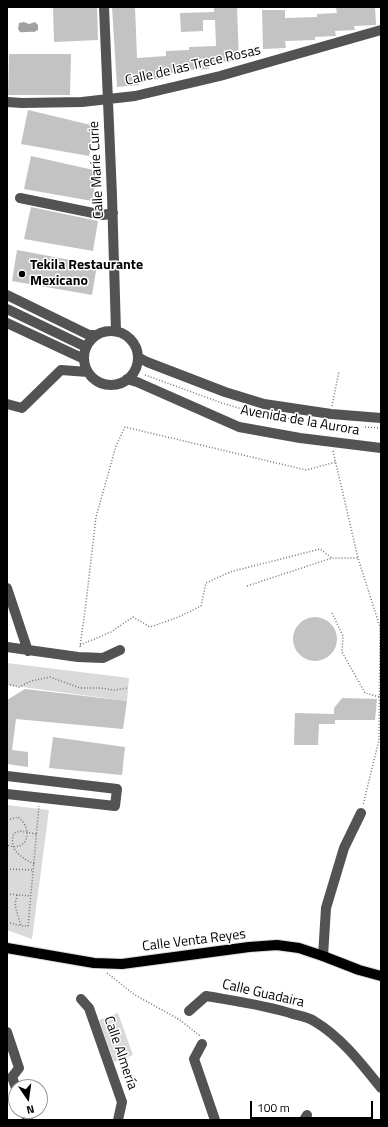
<!DOCTYPE html>
<html>
<head>
<meta charset="utf-8">
<style>
	body { margin:0 }
	#map { position:relative; width:388px; height:1127px; overflow:hidden; background:#fff; font-family:"Titillium Web",sans-serif }
	canvas { display:block }
	.frame { position:absolute; inset:0; border:8px solid #000; pointer-events:none }
	.north { position:absolute; left:8px; top:1079px; width:40px; height:40px; box-sizing:border-box; background:#fff; border:1px solid #999; border-radius:50%; rotate:167deg; font-size:11px; font-weight:700; line-height:16px; text-align:center; color:#000 }
	.north::after { content:''; display:block; margin:auto; width:14px; height:18px; background:#000; clip-path:polygon(50% 0,100% 100%,50% 72%,0 100%) }
	.scale { position:absolute; left:250px; top:1101px; width:123px; height:18px; box-sizing:border-box; border:2px solid #000; border-top:0; padding-left:5px; font-size:12px; line-height:14px; white-space:nowrap; color:#000; -webkit-text-stroke:3px #fff; paint-order:stroke }
</style>
</head>
<body>
<div id="map">
<canvas width="388" height="1127"></canvas>
<div class="frame"></div>
<div class="north">N</div>
<div class="scale">100 m</div>
</div>
<script>
const ctx = document.querySelector('canvas').getContext('2d');
ctx.lineJoin = 'round';
function fill(path, color) {
  ctx.fillStyle = color;
  ctx.fill(path, 'evenodd');
}
function trace(path, color, width, dash) {
  ctx.strokeStyle = color;
  ctx.lineWidth = width;
  ctx.lineCap = dash ? 'butt' : 'round';
  ctx.setLineDash(dash || []);
  ctx.stroke(path);
}
function label(font, color, halo, rows, align = 'center') {
  ctx.font = font + ' "Titillium Web",sans-serif';
  ctx.lineWidth = 3;
  ctx.setLineDash([]);
  ctx.textBaseline = 'middle';
  ctx.strokeStyle = halo;
  ctx.fillStyle = color;
  for (const [text, x, y, turn = 0] of rows) {
    ctx.save();
    ctx.translate(x, y);
    ctx.rotate((+turn || 0) * Math.PI / 180);
    ctx.textAlign = isNaN(turn) ? turn : align;
    if (halo) ctx.strokeText(text, 0, 0);
    ctx.fillText(text, 0, 0);
    ctx.restore();
  }
}
fill(new Path2D(`
	M7,663L129,678L127,701L7,685Z
	M7,805L49,810L32,939L7,930Z
	M118,1013L133,1055L114,1062L99,1020Z`), '#dadada');
fill(new Path2D(`
	M24,22L29,24L35,22L38,25V30L34,32C29,31 25,33 20,32L18,29L19,23Z`), '#a1a1a1');
fill(new Path2D(`
	M53,7H97L98,40L54,42Z
	M112,7H135L137,58L166,56V51L189,50V47L216,46L215,20H203V31L181,32L180,13L214,12V7H237L239,61L209,62V69L186,70V72L163,73V79L139,80V85L117,87Z
	M358,7H375L376,25L354,26L355,30L335,31L336,36L315,37V40L285,41L286,48L263,49L262,10H285V18L317,17V14L337,13L336,8Z
	M9,54H71L70,95H8Z
	M28,110L95,126L89,156L21,144Z
	M31,156L98,171L92,201L24,189Z
	M31,207L98,221L93,251L24,239Z
	M17,250L97,265L92,295L12,281Z
	M293 639a22 22 0 1 1 44 0a22 22 0 1 1-44 0Z
	M25,689L127,701L123,729L16,719L12,750L28,752V767L7,764V700Z
	M342,698L377,699L375,720H335V724H319L318,745H294L295,713L334,714V708Z
	M53,737L125,747L122,775L49,768Z`), '#c3c3c3');
const major = new Path2D(`
	M7,948L94,963L122,964L249,947L277,945L299,948L323,956L359,970L381,976`);
trace(major, '#dbdbdb', 12);
trace(new Path2D(`
	M145,375L222,403L265,416L302,420
	M332,406L339,371
	M365,427L381,428
	M333,451L358,558L380,627L379,740L363,805
	M247,586L332,558H358
	M332,613L343,636L342,652L365,693L380,697
	M80,645L111,632L133,617L150,627L176,618L201,606L206,583L230,572L320,549L332,558
	M80,647L86,603L96,517L116,446L125,427L306,470L336,462
	M7,684L19,687L31,681L50,677L80,688H101L114,690L128,688
	M7,820L18,817C34,829 28,853 7,845
	M34,864C20,857 8,849 14,833L21,831L36,834
	M7,869L33,870
	M7,894L31,896
	M17,895L15,905L21,926H28L39,806
	M7,922L21,926
	M107,973L135,995L180,1020L200,1036`), '#757575', 1.5, [1, 2]);
trace(new Path2D(`
	M104,7L112,196L116,331
	M7,102L22,103L82,102L135,96L220,76L381,30
	M20,198L103,215L113,213
	M7,295L89,335H97
	M7,309L86,347
	M7,323L84,359
	M84 358a27 27 0 1 1 54 0a27 27 0 1 1-54 0Z
	M138,357L147,362L225,392L264,404L331,414L381,418
	M127,379L137,382L239,427L300,438L381,448
	M7,404L22,408L61,370L88,372
	M7,588L28,651
	M7,647L78,657L103,658L120,650
	M7,776L117,789L115,806L7,794
	M323,956L326,908L344,848L361,813
	M81,999L89,1008L122,1102L118,1120
	M189,1011L206,996C235,1001 265,1005 293,1014C300,1016 308,1017 314,1021C341,1037 361,1063 381,1088
	M7,1032L19,1068L12,1077L16,1088
	M202,1044L194,1059L215,1120
	M24,1111L28,1120
	M304,1120L307,1115`), '#535353', 10);
trace(major, '#000', 10);
for (const [x, y, r, color] of [
	[22,274,4,"#000"]
]) {
  const dot = new Path2D();
  dot.arc(x, y, r, 0, 2 * Math.PI);
  ctx.fillStyle = color;
  ctx.fill(dot);
  trace(dot, '#fff', 1.5);
}
label('14px', '#000', '#fff', [
	["Calle de las Trece Rosas",193,66,-13],
	["Calle Marie Curie",97,170,-93],
	["Avenida de la Aurora",300,421,10],
	["Calle Venta Reyes",194,941,-7],
	["Calle Guadaira",263,994,13],
	["Calle Almería",120,1053,71]
]);
label('bold 14px', '#000', '#fff', [
	["Tekila Restaurante",30,266],
	["Mexicano",30,282]
], 'left');
</script>
</body>
</html>
